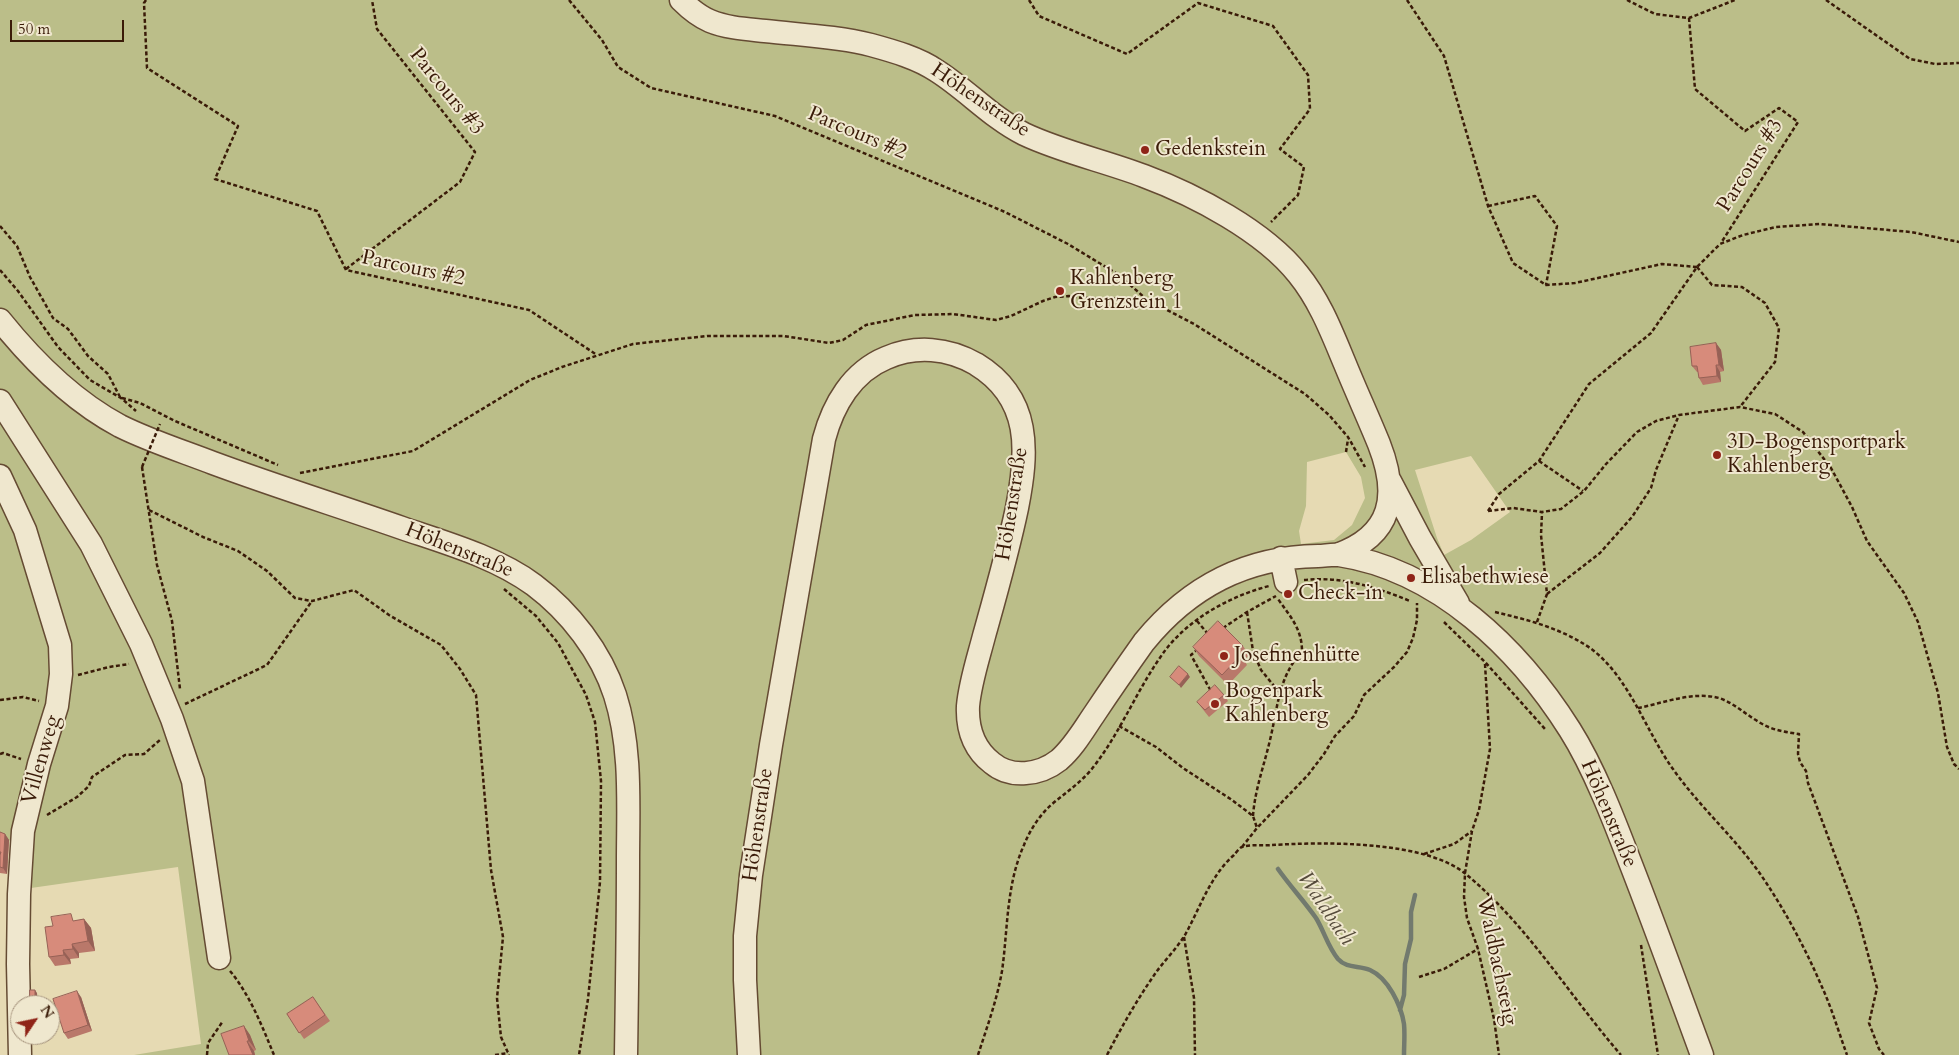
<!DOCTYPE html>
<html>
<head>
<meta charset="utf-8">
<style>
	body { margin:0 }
	#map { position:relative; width:1959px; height:1055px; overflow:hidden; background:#e6dab3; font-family:Cardo,serif }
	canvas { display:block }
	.north { position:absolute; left:10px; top:995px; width:50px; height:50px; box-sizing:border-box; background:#efe7ce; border:1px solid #a7957f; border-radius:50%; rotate:56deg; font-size:14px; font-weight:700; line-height:20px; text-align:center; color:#3a1b08 }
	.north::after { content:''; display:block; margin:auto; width:18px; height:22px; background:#8f2418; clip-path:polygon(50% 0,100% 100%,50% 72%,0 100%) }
	.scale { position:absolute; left:10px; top:20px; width:114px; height:22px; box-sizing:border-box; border:2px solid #3a1b08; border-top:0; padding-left:6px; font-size:15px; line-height:18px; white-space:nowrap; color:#3a1b08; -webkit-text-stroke:4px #efe7ce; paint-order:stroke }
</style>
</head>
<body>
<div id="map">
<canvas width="1959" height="1055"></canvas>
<div class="north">N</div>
<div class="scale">50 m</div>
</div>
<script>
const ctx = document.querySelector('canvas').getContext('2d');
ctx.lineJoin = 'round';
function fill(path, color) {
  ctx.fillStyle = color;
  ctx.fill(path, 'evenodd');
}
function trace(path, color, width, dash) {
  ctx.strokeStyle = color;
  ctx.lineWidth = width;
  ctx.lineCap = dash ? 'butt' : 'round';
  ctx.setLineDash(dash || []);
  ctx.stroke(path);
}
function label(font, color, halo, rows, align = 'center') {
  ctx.font = font + ' Cardo,serif';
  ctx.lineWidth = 4;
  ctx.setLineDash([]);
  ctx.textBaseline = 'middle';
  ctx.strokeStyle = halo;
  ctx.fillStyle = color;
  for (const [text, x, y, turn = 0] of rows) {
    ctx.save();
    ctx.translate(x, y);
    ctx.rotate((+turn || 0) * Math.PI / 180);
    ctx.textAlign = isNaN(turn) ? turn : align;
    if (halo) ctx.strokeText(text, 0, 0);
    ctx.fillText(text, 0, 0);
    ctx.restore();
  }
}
fill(new Path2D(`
	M0,0H1959V1055H134L201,1044L178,867L24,889L25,846L0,837ZM1346,452L1361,477L1365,498L1352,525L1334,540L1301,544L1299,531L1306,506L1307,462ZM1471,456L1510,512L1471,540L1444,555L1437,538L1415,470Z`), '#bbbe89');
trace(new Path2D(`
	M1278,869C1290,886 1304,901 1316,918C1324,931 1328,947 1338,959C1347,969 1359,965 1370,970C1388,978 1401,1005 1404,1024C1405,1034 1404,1045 1404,1055
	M1400,1010L1404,995L1405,964L1411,939V912L1415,895`), '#727a6e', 4.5);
const minor = new Path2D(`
	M681,0C689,8 698,16 710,21C727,28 746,29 765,31C800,35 836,36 871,45C893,51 918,58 937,71C967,90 992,118 1024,134C1062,152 1105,161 1144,176C1195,195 1264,231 1298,274C1320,301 1332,333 1345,364C1356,391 1368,417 1379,444C1399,495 1393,535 1337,555
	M0,320C33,361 73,401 120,426C150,441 182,451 213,463C275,486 339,506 402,528C446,543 496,557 534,585C570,612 601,652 615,695C632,748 628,806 628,861C628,925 627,990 626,1055
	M0,401L91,544L141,644L172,719L193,781L219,958
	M0,476L25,530L60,645L61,674L57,706L39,764L23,831L19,894L18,964L20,1055
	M1390,481L1420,538L1458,603
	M1281,558L1286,582
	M749,1055L745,980V936L751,875L771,745L824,439C833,405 852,372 886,358C916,345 948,348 976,364C1032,398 1028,452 1017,508C1008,551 996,593 984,636C978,659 970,683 968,706C967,729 974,749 992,763C1011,779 1040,775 1059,760C1074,747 1084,729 1095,713C1111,689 1127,666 1144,642C1189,587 1245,557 1318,556C1325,556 1332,554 1339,555C1438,570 1519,649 1570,730C1594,768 1614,820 1630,862C1655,926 1678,990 1702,1055`);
trace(minor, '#654b33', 25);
trace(new Path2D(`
	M146,0L144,3L147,68L238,126L215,179L317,211L346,270L529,310L597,355
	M569,0L602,40L618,67L651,88L775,116L1005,212L1068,244L1119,275L1145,298
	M1029,0L1039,16L1127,54L1198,3L1273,26L1308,75L1310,109L1280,149L1304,167L1298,195L1271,222
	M1407,0L1444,56L1488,206L1513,263L1546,285L1575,283L1662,264L1697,267
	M1627,0L1655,14L1689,18L1735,0
	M1826,0L1910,59L1935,64L1959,63
	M1689,18L1695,89L1745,131L1779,108L1798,122L1721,243
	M1488,206L1535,196L1557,226L1546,285
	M0,226L17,246L30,277L53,318L68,329L88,356L108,374L120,397
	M1697,267L1712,285L1742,287L1765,303L1779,328L1775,362L1740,407
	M346,269L460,182L475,152L377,29L372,0
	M0,270L18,291L58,347L90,380L121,398L136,411
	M122,398L140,403L175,421L278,465
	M1346,452L1348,439
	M1539,461L1583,491
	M142,467L157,565L172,621L180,689
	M300,473L413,451L530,380L562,367L633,344L707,336H784L829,343L843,340L866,325L915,315L953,314L996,320L1011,316L1043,301L1055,297L1069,296L1083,298L1146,299L1194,324L1305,394L1329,415L1348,437L1365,467
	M149,510L203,537L238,551L267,571L295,598L312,601L354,590L389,615L441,645L460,669L476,695L491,870L503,937L497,998L501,1037L509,1055
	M1488,511L1513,508L1542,512L1561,509L1584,491L1606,464L1637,432L1656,421L1679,415L1740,407L1775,414L1803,432L1831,468L1852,507L1867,541L1904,593L1918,622L1938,693L1947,747L1954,764L1959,769
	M1488,511L1499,494L1539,461L1589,384L1651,333L1697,267L1720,244L1743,235L1776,227L1820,224L1911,232L1959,242
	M1304,580C1341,576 1376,587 1410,601
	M504,589L536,616L558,643L586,695L595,722L601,781L600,882L588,999L579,1055
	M1547,594L1600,553L1632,517L1651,488L1656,470L1679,415
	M1247,612L1253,651L1261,670L1279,692
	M1495,612C1528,620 1561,628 1590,648C1629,676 1646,732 1673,769C1701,809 1738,840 1765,881C1787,914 1806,950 1822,987C1832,1009 1839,1033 1847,1055
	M1197,621L1208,634
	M1444,622L1485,662L1545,729
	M1537,622L1547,594L1541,535L1542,513
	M1223,628L1247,612L1276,596
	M1198,649L1191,655L1212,693
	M1485,664L1490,749L1479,810L1472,831L1465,873L1464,897L1467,918L1478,949L1494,1019L1499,1055
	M78,675L109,667L129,664
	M0,700L23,697L39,701
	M185,704L267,665L312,601
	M1638,708C1664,703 1692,691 1719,698C1734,703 1745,714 1759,722C1771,730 1785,732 1799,734L1798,754L1800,762L1806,771L1808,783L1858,917L1877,988L1869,1023L1879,1049L1884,1055
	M1119,726L1156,747L1183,768L1232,800L1253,816L1257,828
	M0,754L3,753L21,759
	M47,815L77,797L89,786L92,777L125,755L144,754L161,739
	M1253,816C1255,789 1264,766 1270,740C1278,707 1278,678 1302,651C1302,629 1290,616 1278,599
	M1242,847L1257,828L1308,775L1324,754L1335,736L1354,716L1364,695L1394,667L1407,652L1413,638L1417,620V603
	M1424,854L1454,844L1472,831
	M1184,937L1194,998L1195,1055
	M1641,945L1658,1055
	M230,971C250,995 262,1026 274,1055
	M1419,977L1444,969L1478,949
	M207,1055L208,1043L223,1021
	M495,1055L508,1053
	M978,1055C987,1027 997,1000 1002,971C1008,929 1006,885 1024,845C1030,830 1039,816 1051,805C1065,793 1079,784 1091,770C1121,733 1138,686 1167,648C1192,617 1231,596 1269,586
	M1107,1055C1122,1026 1138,998 1157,971C1166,959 1177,948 1185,935C1200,908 1210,876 1234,855C1236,853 1239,848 1242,847C1250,844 1264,846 1272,845C1324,842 1426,840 1467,875C1528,926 1569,995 1621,1055`), '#3a1b08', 2.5, [4, 2.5]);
trace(minor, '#efe7ce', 22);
trace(new Path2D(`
	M142,467L160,424`), '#3a1b08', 2.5, [4, 2.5]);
fill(new Path2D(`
	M1716,343L1721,350L1724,371L1720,372L1721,382L1703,385L1699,378L1698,372H1697L1692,366Z
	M1243,646L1249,655L1244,660L1247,665L1228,685L1199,656L1193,647Z
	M1224,695L1228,701L1209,717L1197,702Z
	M0,832L5,834L9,840L7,874L0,873Z
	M84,919L91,928L95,951L79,953V958L70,959L71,964L55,966L49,957L53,926Z
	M81,997L92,1031L68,1039L64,1033Z
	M313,997L330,1021L304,1039L287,1014Z
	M244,1026L250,1035L256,1050L254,1051L255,1055H229Z`), '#b9786a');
fill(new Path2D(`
	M1716,343L1721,350L1724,371L1719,365Z
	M1716,365L1720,372L1721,382L1717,376Z
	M1188,674L1190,677L1181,688L1179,685Z
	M5,834L9,840L7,874L3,868Z
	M84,919L91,928L95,951L88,941Z
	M72,944L79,953V958L73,949Z
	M63,950L70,959L71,964L64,955Z
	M35,990L37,993L38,1005H35Z
	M77,991L81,997L92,1031L88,1025Z
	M244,1026L250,1035L256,1050L249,1041Z
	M247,1041L254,1051L255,1055H253Z`), '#966156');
const building = new Path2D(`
	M1716,343L1719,365H1716L1717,376L1699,378L1697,366H1692L1690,347Z
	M1218,621L1243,646L1237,651L1241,655L1222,675L1193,647Z
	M1179,666L1188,674L1179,685L1170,677Z
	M1215,685L1224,695L1205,710L1197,702Z
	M0,832L5,834L3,868L0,867V855L1,852H0Z
	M71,914L73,921L84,919L88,941L72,944L73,949L63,950L64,955L49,957L45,927L53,926L51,917Z
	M30,990H35V1005H30Z
	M77,991L88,1025L64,1033L53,999Z
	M313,997L325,1015L299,1033L287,1014Z
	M244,1026L249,1041H247L253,1055H229L221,1034Z`);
fill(building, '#d78b7b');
trace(building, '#966156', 1);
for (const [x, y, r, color] of [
	[1145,150,5,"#8f2418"],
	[1060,291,5,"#8f2418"],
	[1717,455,5,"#8f2418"],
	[1411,578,5,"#8f2418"],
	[1288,594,5,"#8f2418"],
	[1224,656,5,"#8f2418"],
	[1215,704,5,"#8f2418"]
]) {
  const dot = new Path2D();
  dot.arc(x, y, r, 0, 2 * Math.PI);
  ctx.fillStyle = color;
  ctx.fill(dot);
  trace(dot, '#efe7ce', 2);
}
label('21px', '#3a1b08', '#efe7ce', [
	["Parcours #3",446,92,51],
	["Höhenstraße",980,101,34],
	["Parcours #2",857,134,23],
	["Parcours #3",1751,166,-58],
	["Parcours #2",413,269,12],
	["Höhenstraße",1013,504,-81],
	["Höhenstraße",459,551,22],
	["Villenweg",42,760,-74],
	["Höhenstraße",1608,814,67],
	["Höhenstraße",759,825,-82],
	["Waldbachsteig",1496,961,78]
]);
label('21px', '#3a1b08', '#efe7ce', [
	["Gedenkstein",1155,150],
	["Kahlenberg",1070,279],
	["Grenzstein 1",1070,303],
	["3D-Bogensportpark",1727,443],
	["Kahlenberg",1727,467],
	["Elisabethwiese",1421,578],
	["Check-in",1298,594],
	["Josefinenhütte",1234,656],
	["Bogenpark",1225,692],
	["Kahlenberg",1225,716]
], 'left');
label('italic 22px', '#564b3b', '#efe7ce', [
	["Waldbach",1325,909,56]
]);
</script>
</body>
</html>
